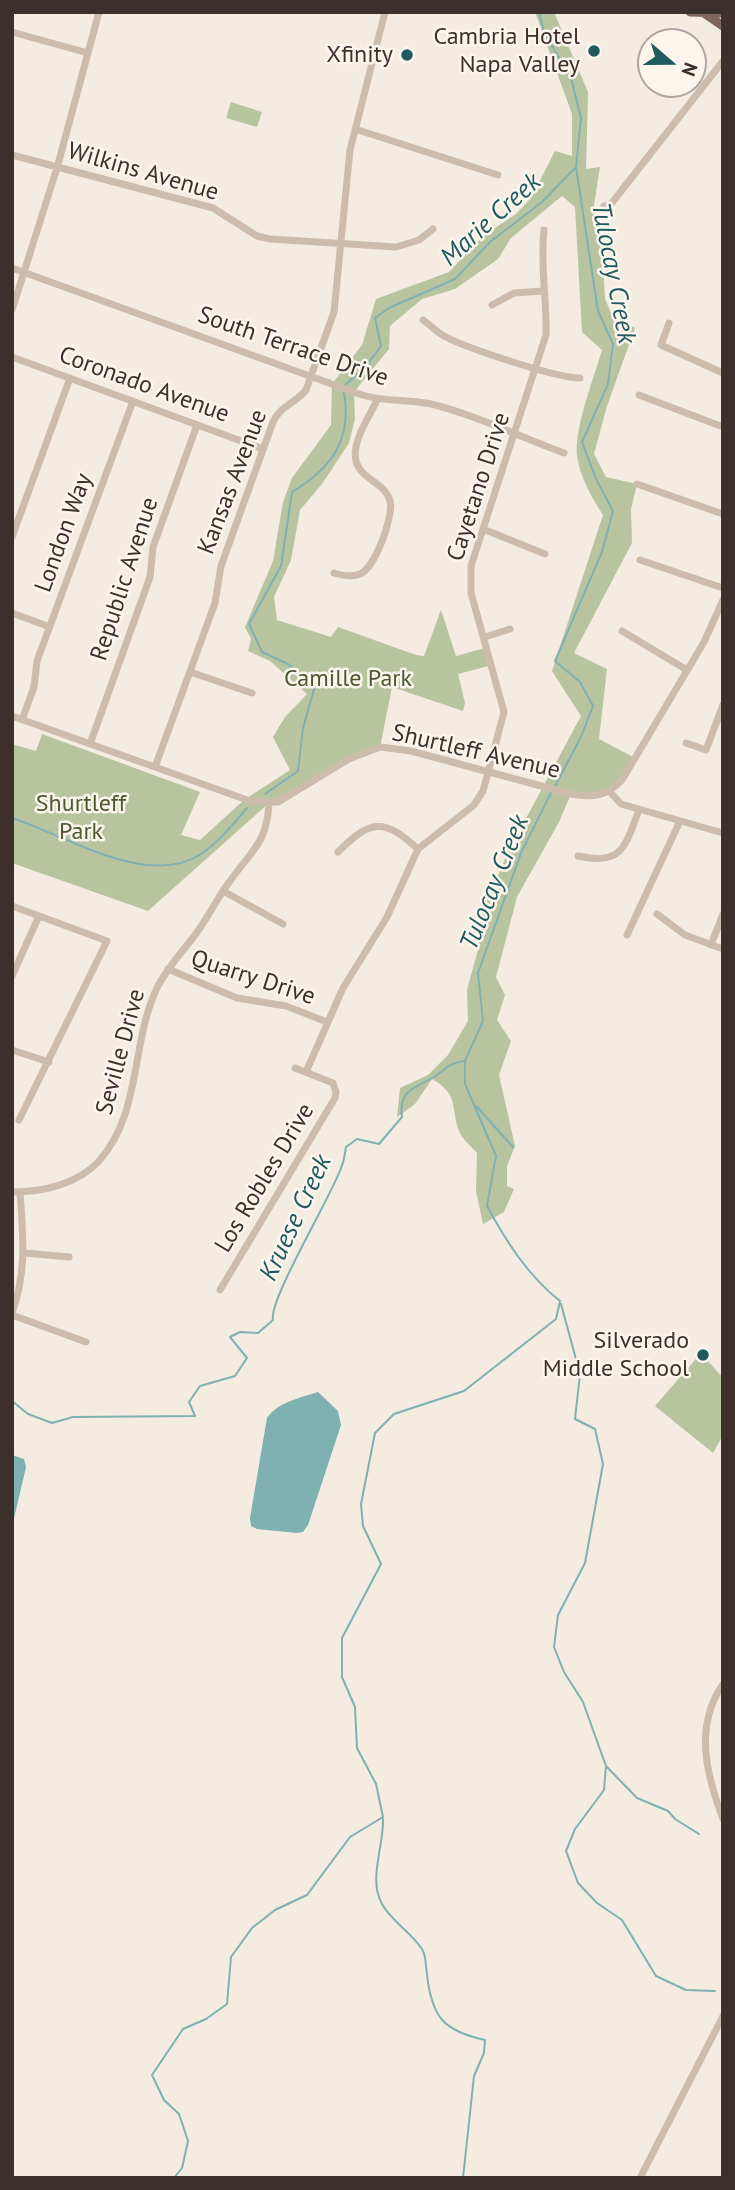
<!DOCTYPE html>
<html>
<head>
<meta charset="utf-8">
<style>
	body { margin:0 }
	#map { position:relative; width:735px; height:2190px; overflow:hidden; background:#f4ebe1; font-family:"PT Sans",sans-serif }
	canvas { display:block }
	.frame { position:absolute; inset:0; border:14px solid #3b302b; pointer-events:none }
	.north { position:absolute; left:637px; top:28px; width:70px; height:70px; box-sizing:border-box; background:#fbf5ee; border:2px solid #aea6a0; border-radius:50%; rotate:110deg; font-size:19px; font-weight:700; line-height:28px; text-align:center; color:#3b302b }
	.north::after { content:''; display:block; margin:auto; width:24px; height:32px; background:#1f5a5e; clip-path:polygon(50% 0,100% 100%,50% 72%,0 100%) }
</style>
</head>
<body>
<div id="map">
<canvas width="735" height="2190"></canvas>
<div class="frame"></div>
<div class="north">N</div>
</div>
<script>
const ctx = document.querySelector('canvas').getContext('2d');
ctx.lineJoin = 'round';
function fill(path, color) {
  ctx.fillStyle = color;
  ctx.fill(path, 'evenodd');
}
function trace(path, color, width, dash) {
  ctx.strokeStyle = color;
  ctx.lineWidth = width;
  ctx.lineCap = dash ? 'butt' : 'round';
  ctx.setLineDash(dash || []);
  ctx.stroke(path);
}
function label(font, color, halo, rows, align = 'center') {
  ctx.font = font + ' "PT Sans",sans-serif';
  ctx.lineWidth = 5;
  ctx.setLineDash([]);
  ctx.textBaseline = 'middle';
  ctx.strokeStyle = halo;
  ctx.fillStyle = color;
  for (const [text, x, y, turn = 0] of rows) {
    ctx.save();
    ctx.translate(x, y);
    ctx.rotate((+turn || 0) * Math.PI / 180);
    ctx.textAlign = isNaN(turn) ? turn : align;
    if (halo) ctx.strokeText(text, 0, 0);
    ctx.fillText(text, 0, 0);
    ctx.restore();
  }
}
fill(new Path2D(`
	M535,12H554L588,92L586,169L600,167L594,205L603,262L605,299L612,315L635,328L607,406L594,454L606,477L637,484L631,509L632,543L574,653L607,669L599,739L635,758L610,792L571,794L559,822L517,897L496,977L505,995L497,1020L511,1041L499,1075L515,1146L507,1166V1186L514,1189L504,1212L483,1224L476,1191L477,1153C472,1147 462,1139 459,1131C450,1107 460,1095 432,1079L415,1104L397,1117L400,1088L428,1075L448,1055L468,1021L467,990L479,946V920L508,852L581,716L552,671L603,515C592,498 580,477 577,456C574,428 594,378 602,350L582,332L575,207L562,196L511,238L498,259L455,289L422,299L390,326L389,349L354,392L355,419L349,443L322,484L300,510L291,560L274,597L277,620L331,637L338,627L416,655L424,656L441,610L456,656L488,647L492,665L458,674L465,703L463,711L392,687L380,747L366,751L269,803L148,911L12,863V744L36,751L42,734L200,792L181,835L200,840L244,800L290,770L273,737L285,717L307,694L270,661L248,651L251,639L245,627L273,561L283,502L292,478L331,425L332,384L362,345L376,299L449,272L483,236L516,214L531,198L555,151L572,156V114Z
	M231,102L262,112L257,127L226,118Z
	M701,1353L723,1378V1435L713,1453L655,1406Z`), '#b8c4a0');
fill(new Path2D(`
	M318,1392L338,1411L341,1425L308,1525L303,1532L297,1533L257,1529L251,1526L250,1518L267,1418C278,1402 300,1398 318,1392Z
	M12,1455L24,1459L26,1467L12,1527Z`), '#7fb0b2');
trace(new Path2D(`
	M539,12L544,32L571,78L581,118L576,167L598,311L613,344L608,384L582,442L596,479L613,511L602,552L555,661L580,682L593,706L581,737L554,788
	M343,387L367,365L381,346L375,318L389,308L455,279L490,242L542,202L575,168
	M265,794L298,771L303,728L315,686L288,664L262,652L249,624L281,566L292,492C332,468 352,440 344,392
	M12,818C65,835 148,889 201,854C218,843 234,823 247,808
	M476,1106L513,1147
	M561,1304L580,1374L575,1419L595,1429L603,1464L585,1563L558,1615L554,1647L564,1672L583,1702L606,1766L604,1790L575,1829L566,1851L578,1883L597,1903L622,1920L656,1976L686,1990L715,1991
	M12,1401L28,1414L52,1423L73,1417L195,1416L189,1402L200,1386L235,1376L247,1358L230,1337L240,1332L258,1333L273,1320C268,1301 332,1195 341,1168C344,1161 345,1154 346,1147L357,1139L379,1144L402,1117C398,1090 415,1088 434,1077C446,1069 449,1063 464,1061
	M606,1766L637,1798L668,1811L675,1819L699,1834
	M383,1819C384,1846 368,1879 382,1904C392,1922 411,1932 422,1949C426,1955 426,1967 427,1975C432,2018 444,2031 485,2040L484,2053L474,2076L463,2178
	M174,2178L182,2168L188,2141L179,2114L164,2100L152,2075L183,2029L206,2019L227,2004L231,1957L252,1928L275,1910L307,1895L350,1837L383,1817L376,1784L357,1748L355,1707L342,1677V1638L381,1564L363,1526L361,1504L375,1433L394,1414L464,1391L556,1319L560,1301C528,1276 506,1241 487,1206L496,1156L465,1084V1061L483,1021L478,973L521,853L551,793`), '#7fb0b2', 2);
trace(new Path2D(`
	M12,32L88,53
	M355,129L498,175
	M12,155L213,208L257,236L270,239L396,247L419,240L433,229
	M604,206L611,204L723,61
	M12,268L362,395C385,402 408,399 431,404C476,415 520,437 564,453
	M492,305L514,293L543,291
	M12,310L57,168L99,12
	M423,320C430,325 437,332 444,336C466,348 556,378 580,378
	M669,323L661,345L723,373
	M12,357L263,449
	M639,395L723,427
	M637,484L723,514
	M483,529L545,554
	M12,537L70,378
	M640,560L723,588
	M334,573C341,575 353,577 360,574C375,568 394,516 390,501C385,482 360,479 356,461C351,442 370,416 377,400
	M12,613L50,627
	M622,631L687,670
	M485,637L510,629
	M190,672L252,693
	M12,716L250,801L278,802L349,759L380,747L411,751L571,794C592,798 608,796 622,780L704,642L723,600
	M22,720L34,687L37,661L133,401
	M686,743L706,750L723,705
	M90,744L150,577L153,547L197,425
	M155,767L215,603L221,566L273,422C280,406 296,403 306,390L334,312L350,150L385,12
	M610,792L621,804L723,833
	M338,852C371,819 384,818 418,849
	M578,856C622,866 625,847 639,810
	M223,891L283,924
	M12,906L107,941L19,1120
	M657,914L685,935L723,949
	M627,935L680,821
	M711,945L723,914
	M168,969L237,998L286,1006L327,1022
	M12,976L39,916
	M12,1050L49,1062
	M306,1072L343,988L387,917L418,849L474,805L483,791L504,712L471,593V566L546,335C547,299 540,266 544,230
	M12,1192C43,1192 78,1184 99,1161C143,1111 130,1042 158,986C168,967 182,952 195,935C208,918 217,898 230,881C251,851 267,844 269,803
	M25,1253L69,1257
	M220,1290L335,1098L336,1092L333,1083L295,1068
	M12,1313C27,1272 23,1235 20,1192
	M12,1315L86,1342
	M723,1684C694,1726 706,1774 723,1819
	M640,2178L723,2016`), '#cdbbac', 7);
trace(new Path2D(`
	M690,12L723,13
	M704,13L723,26`), '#7d675c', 9);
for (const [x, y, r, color] of [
	[594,51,7,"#1f5a5e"],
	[407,55,7,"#1f5a5e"],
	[703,1355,7,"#1f5a5e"]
]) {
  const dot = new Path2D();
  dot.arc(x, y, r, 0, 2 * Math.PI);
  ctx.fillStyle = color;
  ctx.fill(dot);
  trace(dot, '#fbf5ee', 2.5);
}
label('24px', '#3b302b', '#fbf5ee', [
	["Cambria Hotel",580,37],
	["Napa Valley",580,65],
	["Xfinity",393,55],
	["Silverado",689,1341],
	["Middle School",689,1369]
], 'right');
label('24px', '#3b302b', '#fbf5ee', [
	["Wilkins Avenue",143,172,16],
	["South Terrace Drive",293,347,19],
	["Coronado Avenue",144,385,20],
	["Kansas Avenue",233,482,-69],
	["Cayetano Drive",479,487,-72],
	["London Way",64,533,-70],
	["Republic Avenue",125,579,-72],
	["Shurtleff Avenue",476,752,13],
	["Quarry Drive",253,978,18],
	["Seville Drive",121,1052,-75],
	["Los Robles Drive",265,1178,-59]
]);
label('24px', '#4a5a2e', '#fbf5ee', [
	["Camille Park",348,679],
	["Shurtleff",81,804],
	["Park",81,832]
]);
label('italic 26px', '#1f5a5e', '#fbf5ee', [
	["Marie Creek",491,220,-42],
	["Tulocay Creek",613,273,79],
	["Tulocay Creek",495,883,-68],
	["Kruese Creek",296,1218,-65]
]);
</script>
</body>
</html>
